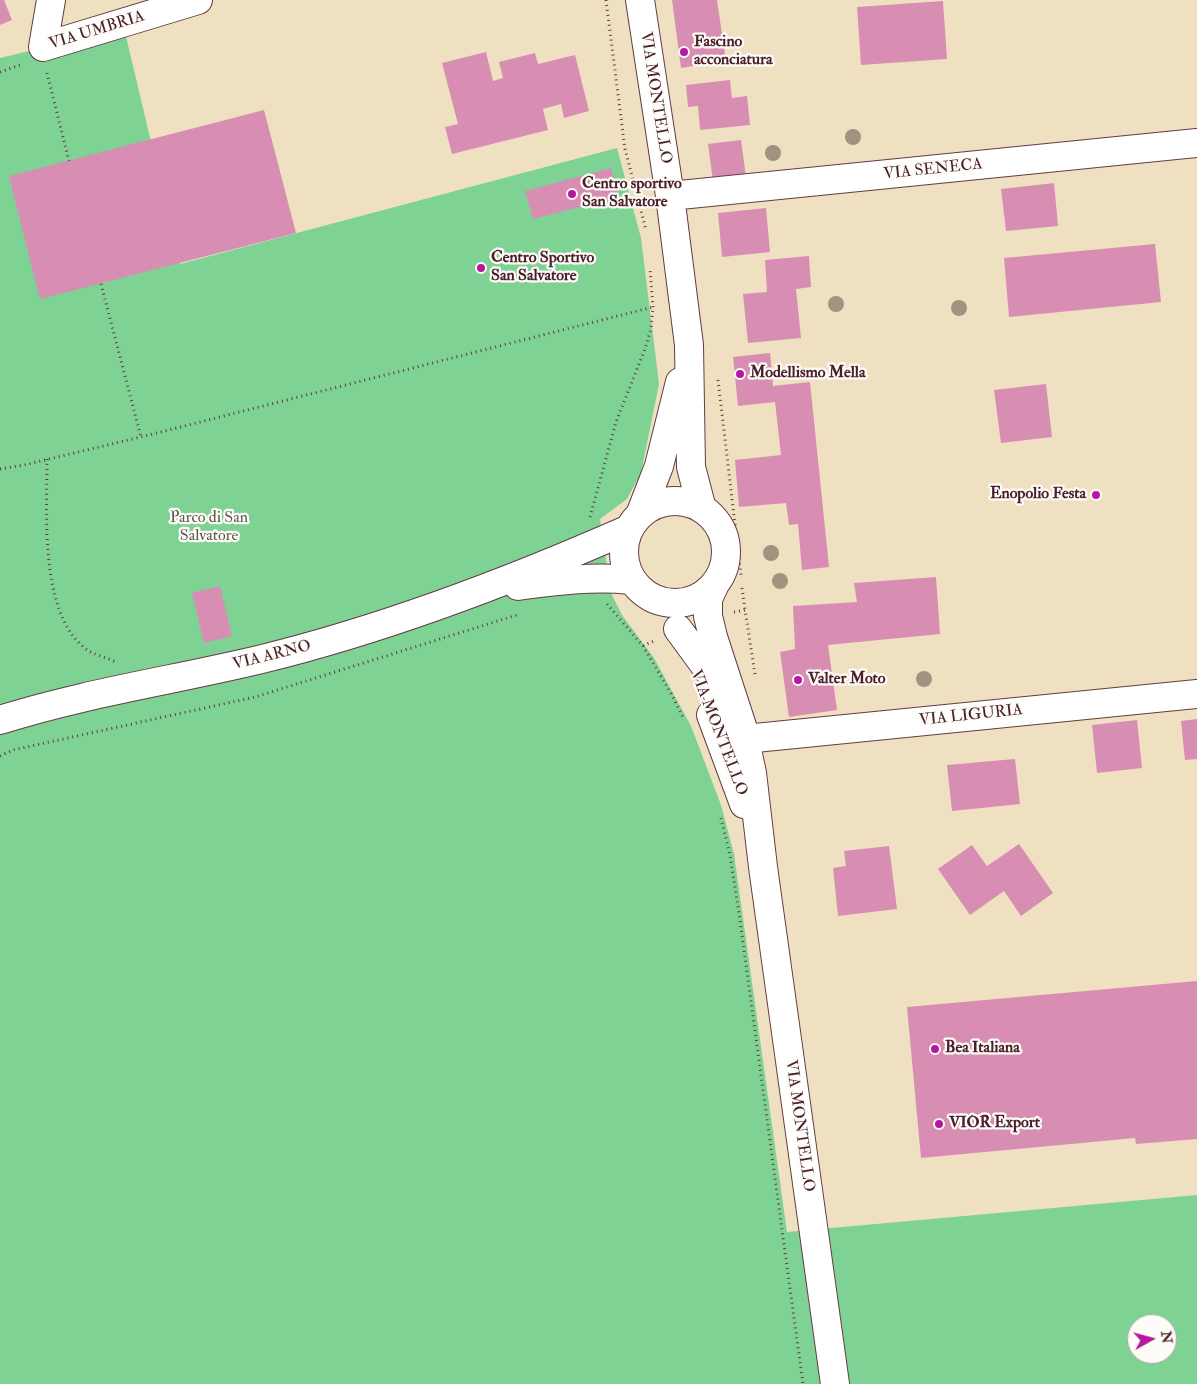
<!DOCTYPE html>
<html>
<head>
<meta charset="utf-8">
<style>
	body { margin:0 }
	#map { position:relative; width:1197px; height:1384px; overflow:hidden; background:#f0e0c2; font-family:"IM FELL Double Pica",serif }
	canvas { display:block }
	.north { position:absolute; left:1127px; top:1314px; width:50px; height:50px; box-sizing:border-box; background:#fdfcf7; border:1px solid #b5a4a5; border-radius:50%; rotate:83deg; font-size:14px; font-weight:700; line-height:20px; text-align:center; color:#4a1f2b }
	.north::after { content:''; display:block; margin:auto; width:18px; height:22px; background:#b5179e; clip-path:polygon(50% 0,100% 100%,50% 72%,0 100%) }
</style>
</head>
<body>
<div id="map">
<canvas width="1197" height="1384"></canvas>
<div class="north">N</div>
</div>
<script>
const ctx = document.querySelector('canvas').getContext('2d');
ctx.lineJoin = 'round';
function fill(path, color) {
  ctx.fillStyle = color;
  ctx.fill(path, 'evenodd');
}
function trace(path, color, width, dash) {
  ctx.strokeStyle = color;
  ctx.lineWidth = width;
  ctx.lineCap = dash ? 'butt' : 'round';
  ctx.setLineDash(dash || []);
  ctx.stroke(path);
}
function label(font, color, halo, rows, align = 'center') {
  ctx.font = font + ' "IM FELL Double Pica",serif';
  ctx.lineWidth = 4.5;
  ctx.setLineDash([]);
  ctx.textBaseline = 'middle';
  ctx.strokeStyle = halo;
  ctx.fillStyle = color;
  for (const [text, x, y, turn = 0] of rows) {
    ctx.save();
    ctx.translate(x, y);
    ctx.rotate((+turn || 0) * Math.PI / 180);
    ctx.textAlign = isNaN(turn) ? turn : align;
    if (halo) ctx.strokeText(text, 0, 0);
    ctx.fillText(text, 0, 0);
    ctx.restore();
  }
}
fill(new Path2D(`
	M124,28L180,264L617,148L641,238L659,384L641,473L627,499L600,519L611,593L622,615L654,658L691,726L721,805L734,854L787,1232L1197,1195V1384H0V58ZM1137,1324H1167V1354H1137Z`), '#7ed294');
fill(new Path2D(`
	M0,0H4L12,20L0,25Z
	M672,0H717L726,61L681,68Z
	M943,1L947,59L861,65L857,7Z
	M486,52L493,81L503,78L499,62L535,53L538,64L575,55L589,111L564,118L561,104L543,109L548,130L452,154L445,127L458,124L442,63Z
	M730,80L732,98L747,96L750,125L700,130L698,106L688,107L686,85Z
	M264,110L296,233L40,299L9,176Z
	M741,140L746,177L713,181L708,144Z
	M611,168L618,197L533,219L525,191Z
	M1054,183L1058,226L1006,231L1001,189Z
	M766,208L770,252L722,257L718,213Z
	M1155,244L1161,302L1009,317L1004,258Z
	M809,256L811,287L796,289L801,338L748,343L743,294L767,292L765,260Z
	M770,353L773,386L810,382L829,567L802,570L798,524L789,525L786,503L739,507L735,460L781,455L775,402L738,406L733,357Z
	M1046,384L1052,437L1001,443L994,390Z
	M936,577L940,634L828,645L837,710L789,717L780,652L795,649L793,606L857,602L854,583Z
	M220,586L232,636L204,643L192,593Z
	M1197,719V759L1185,760L1181,721Z
	M1137,720L1142,768L1097,773L1092,725Z
	M1015,759L1020,804L952,811L947,765Z
	M1019,844L1053,893L1021,916L1004,891L970,915L938,869L972,845L987,866Z
	M889,846L897,909L838,916L833,868L846,866L844,851Z
	M1197,981V1139L1136,1144L1135,1138L921,1158L907,1007Z`), '#d88eb3');
const minor = new Path2D(`
	M51,0L43,47L198,0
	M640,0L670,196L689,345L691,467L702,509
	M670,196L1197,143
	M624 552a51 51 0 1 1 102 0a51 51 0 1 1-102 0Z
	M640,515L659,466L680,382
	M715,584L708,599V616L713,637L742,726L752,773L763,867L835,1384
	M518,586C555,581 593,576 631,580
	M678,629L711,674L725,717L734,734L745,739L1197,694
	M711,715L744,804
	M0,720C85,693 175,680 262,659C388,628 511,581 629,529`);
trace(minor, '#633c42', 30);
trace(new Path2D(`
	M606,0L625,149L646,230
	M0,72L23,64
	M47,73L69,161
	M101,284L141,437
	M718,380L741,575
	M47,459C47,512 39,614 86,649C95,656 108,657 117,663
	M0,469L24,465L141,437L653,307
	M590,517L616,422L645,349L651,329L653,307L650,268
	M742,588L745,610
	M607,604L643,646L672,695L684,719
	M734,612L745,610L755,674
	M643,646L656,640
	M0,756L13,750L255,697L520,614
	M721,818L730,855L739,913L803,1384`), '#633c42', 3, [1, 4]);
trace(minor, '#fff', 28);
ctx.fillStyle = '#9e9480';
for (const [x, y] of [
	[853,137],
	[773,153],
	[836,304],
	[959,308],
	[771,553],
	[780,581],
	[924,679]
]) {
  ctx.beginPath();
  ctx.arc(x, y, 8, 0, 2 * Math.PI);
  ctx.fill();
}
for (const [x, y, r, color] of [
	[684,52,5,"#b5179e"],
	[572,194,5,"#b5179e"],
	[481,268,5,"#b5179e"],
	[740,374,5,"#b5179e"],
	[1096,495,5,"#b5179e"],
	[798,680,5,"#b5179e"],
	[935,1049,5,"#b5179e"],
	[939,1124,5,"#b5179e"]
]) {
  const dot = new Path2D();
  dot.arc(x, y, r, 0, 2 * Math.PI);
  ctx.fillStyle = color;
  ctx.fill(dot);
  trace(dot, '#fdfcf7', 2);
}
label('16px', '#4a1f2b', '#fdfcf7', [
	["VIA UMBRIA",97,31,-17],
	["VIA MONTELLO",655,98,81],
	["VIA SENECA",933,170,-6],
	["VIA ARNO",272,656,-14],
	["VIA LIGURIA",971,716,-6],
	["VIA MONTELLO",718,733,69],
	["VIA MONTELLO",799,1126,82]
]);
label('bold 16px', '#4a1f2b', '#fdfcf7', [
	["Fascino",694,43],
	["acconciatura",694,61],
	["Centro sportivo",582,185],
	["San Salvatore",582,203],
	["Centro Sportivo",491,259],
	["San Salvatore",491,277],
	["Modellismo Mella",750,374],
	["Enopolio Festa",1086,495,"right"],
	["Valter Moto",808,680],
	["Bea Italiana",945,1049],
	["VIOR Export",949,1124]
], 'left');
label('16px', '#5a554a', '#fdfcf7', [
	["Parco di San",209,519],
	["Salvatore",209,537]
]);
</script>
</body>
</html>
